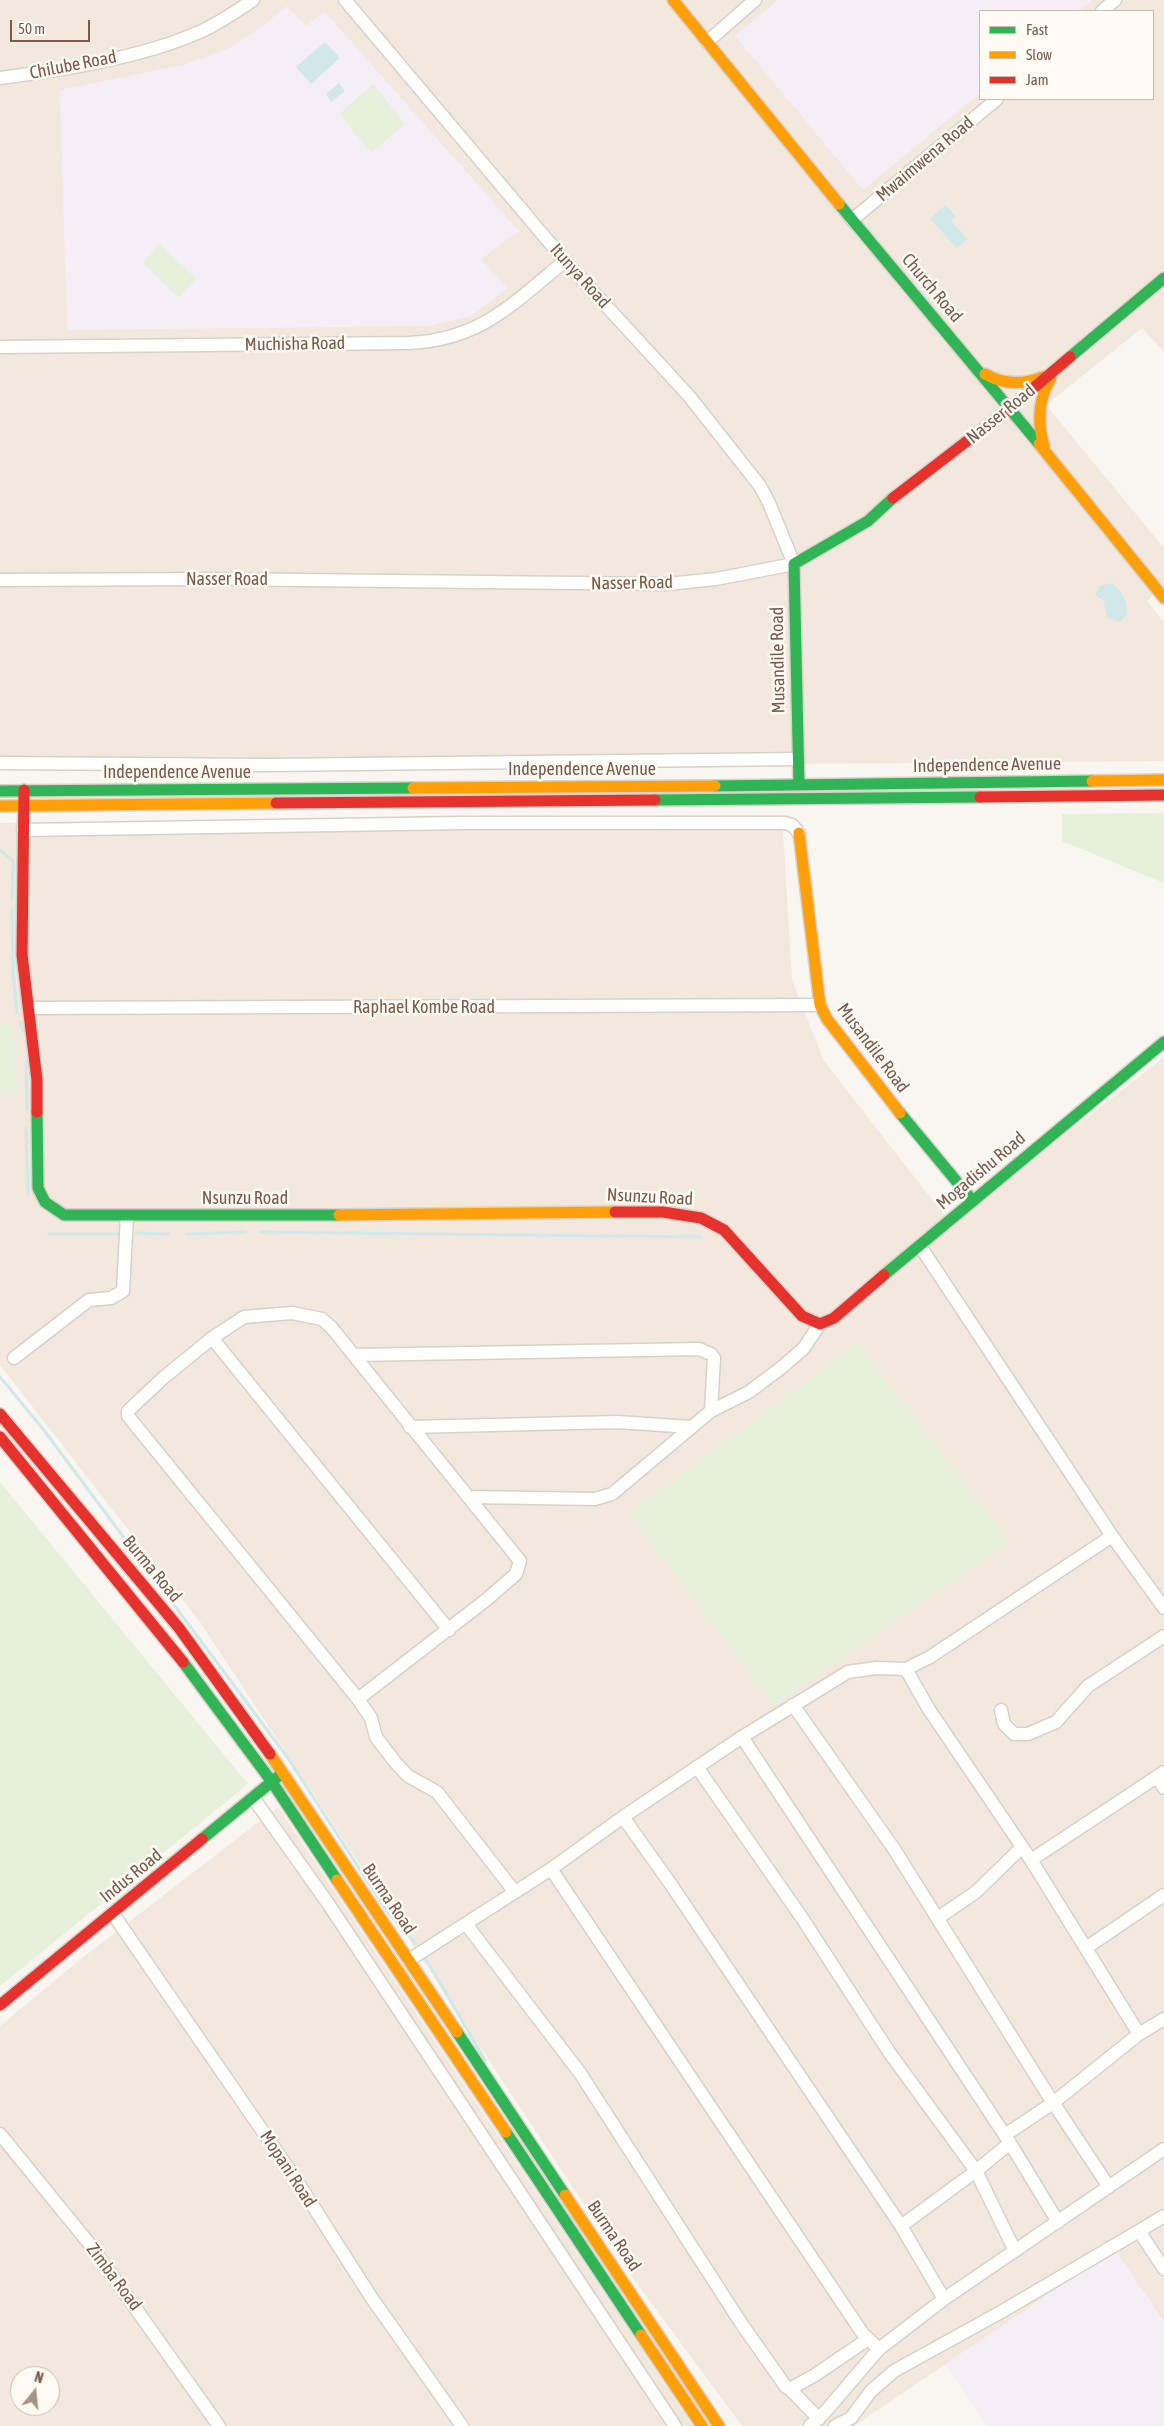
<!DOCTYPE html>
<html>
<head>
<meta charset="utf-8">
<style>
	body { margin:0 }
	#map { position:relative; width:1164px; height:2426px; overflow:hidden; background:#f9f5f0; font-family:"Asap Condensed",sans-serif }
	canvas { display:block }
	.legend { position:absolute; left:979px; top:10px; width:175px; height:90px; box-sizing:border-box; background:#fffaf3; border:1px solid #cabbb1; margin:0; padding:6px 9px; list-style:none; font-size:15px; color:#7a5c4d }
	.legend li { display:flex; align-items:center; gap:10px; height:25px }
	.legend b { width:25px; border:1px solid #cabbb1 }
	.north { position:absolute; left:10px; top:2366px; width:50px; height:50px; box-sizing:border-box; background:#fffaf3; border:1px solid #cabbb1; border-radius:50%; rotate:17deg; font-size:14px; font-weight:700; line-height:20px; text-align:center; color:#7a5c4d }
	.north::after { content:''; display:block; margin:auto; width:18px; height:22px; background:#a69286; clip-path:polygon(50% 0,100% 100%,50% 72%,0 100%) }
	.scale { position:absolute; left:10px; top:20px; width:80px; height:22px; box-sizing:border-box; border:2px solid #7a5c4d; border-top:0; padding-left:6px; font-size:15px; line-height:18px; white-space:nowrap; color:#7a5c4d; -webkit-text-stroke:4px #fffaf3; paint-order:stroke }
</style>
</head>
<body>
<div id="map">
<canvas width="1164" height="2426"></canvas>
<ul class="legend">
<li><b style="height:6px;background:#30b455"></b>Fast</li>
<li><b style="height:6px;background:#ff9f0a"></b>Slow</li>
<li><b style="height:6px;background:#e5322d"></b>Jam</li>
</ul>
<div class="north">N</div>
<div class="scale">50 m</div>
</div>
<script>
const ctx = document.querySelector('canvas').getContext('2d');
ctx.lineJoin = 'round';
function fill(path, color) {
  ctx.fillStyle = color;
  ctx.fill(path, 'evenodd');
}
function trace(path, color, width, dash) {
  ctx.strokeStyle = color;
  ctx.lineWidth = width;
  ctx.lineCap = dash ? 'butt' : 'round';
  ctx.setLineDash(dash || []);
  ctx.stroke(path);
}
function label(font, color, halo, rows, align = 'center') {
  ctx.font = font + ' "Asap Condensed",sans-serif';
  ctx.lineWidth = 5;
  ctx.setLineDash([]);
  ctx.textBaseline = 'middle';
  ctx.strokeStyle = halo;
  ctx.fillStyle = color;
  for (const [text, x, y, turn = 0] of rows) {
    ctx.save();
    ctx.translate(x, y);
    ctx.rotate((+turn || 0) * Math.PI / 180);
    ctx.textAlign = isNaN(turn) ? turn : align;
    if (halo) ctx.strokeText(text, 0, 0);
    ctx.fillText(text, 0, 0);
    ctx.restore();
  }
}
fill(new Path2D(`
	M0,0H1164V352L1142,328L1046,405L1164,548V585L1147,601L1164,622V761L0,770ZM980,11H1153V99H980Z
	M782,816L792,980L824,1061L951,1224L1164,1057V2322L1115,2250L854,2426H742L630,2274L200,1622L0,1365V823Z
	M278,1807L355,1922L693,2426H0V2026L81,1959ZM20,2376H50V2406H20Z`), '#f2e8de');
fill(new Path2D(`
	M778,0H1093L1079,11H980V93L863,190L735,36Z
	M287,6L306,26L324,11L519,231L481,259L507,288L471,316L429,326L67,330L60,90L187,64L229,48L263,26Z
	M1115,2250L1164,2322V2426H987L946,2364Z`), '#f6eef6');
fill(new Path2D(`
	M373,84L405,124L371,153L339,114Z
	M160,244L196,279L179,298L143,263Z
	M1164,813V883L1062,841V814Z
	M0,1024L14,1025L18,1096L0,1094Z
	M858,1343L1009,1542L774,1706L629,1513Z
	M0,1482L248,1784L0,1986Z`), '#e7f0db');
fill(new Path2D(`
	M325,42L340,58L311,84L296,67Z
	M339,83L345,91L331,102L326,94Z
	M945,205L956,216L951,221L968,239L957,248L930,219Z
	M1112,583C1123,593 1127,600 1127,614L1119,622L1107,618L1104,601L1095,595L1100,586Z`), '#d0e8ea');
trace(new Path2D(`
	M0,850L13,861L12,899
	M12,909L13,975L17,1013
	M20,1022L23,1031
	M26,1062L27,1111
	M26,1128L28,1194
	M260,1232L701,1237
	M136,1233L169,1234
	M49,1234H121
	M186,1234L245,1232
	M0,1377L43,1429L288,1758L386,1910L416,1944
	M426,1959L485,2060`), '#d0e8ea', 3);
const street = new Path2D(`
	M1102,11L1115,0
	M707,42L755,0
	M0,78C62,70 140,58 197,33C217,25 235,12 253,0
	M852,220L997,99
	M0,347L408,343C481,340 512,304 565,261
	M0,580L210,579L668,584L716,579L794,564L769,503L760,486L689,396L565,261L345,0
	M0,763L269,765L797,759
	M23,830L461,823H785L792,825L799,833
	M29,1008L820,1005
	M920,1246L1112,1536L1164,1608
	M212,1338L449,1630
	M354,1355L699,1349L711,1354L714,1358L711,1411
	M14,1358L89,1300L111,1298L123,1291L127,1216
	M410,1427L617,1422L691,1427
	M470,1497L595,1499L612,1494L711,1411L749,1392L781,1368L803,1349L820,1324
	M906,1669L928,1708L1031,1860L1139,2034
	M358,1699L486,1600L516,1574L520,1561L331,1327L322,1319L292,1313L244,1317L212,1338L162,1379L128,1411V1416L358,1699L371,1718L376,1737L395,1762L408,1776L437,1792L514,1891
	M793,1705L894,1849L1050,2098L1109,2187
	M1001,1710L1004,1724L1014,1734H1028L1056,1722L1088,1686L1164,1636
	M742,1737L1010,2143L1058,2222
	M697,1767L802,1918L889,2052L976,2171L1015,2251
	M1157,1777L1164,1788
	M254,1799L327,1902L675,2426
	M623,1817L672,1886L901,2226L944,2299
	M1031,1860L1164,1772
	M551,1869L863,2334L879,2349
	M113,1914L297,2181L371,2297L462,2426
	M938,1918L976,1892L1021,1848
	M466,1924L580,2073L741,2323L786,2387L790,2389L815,2375L868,2339
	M1086,1948L1164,1895
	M409,1960L551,1869L623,1817L742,1737L848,1672L876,1668L906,1669L930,1657L1112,1536
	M0,2134L92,2247L219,2426
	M1005,2135L1053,2103L1139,2034L1164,2019
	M901,2226L976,2171L1010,2143
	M1139,2231L1164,2216
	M790,2389L819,2419
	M810,2426L825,2412L879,2349L944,2299L1164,2149
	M835,2426L851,2418L871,2391L894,2371L1001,2312L1139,2231L1164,2269`);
const fast = new Path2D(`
	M839,204L1039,444
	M1070,357L1164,278
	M799,785L794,564L868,521L893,498
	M715,786L1092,781
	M0,791L413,788
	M655,800L980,797
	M37,1112L38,1188L45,1202L64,1215H339
	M900,1113L972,1200
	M884,1275L1164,1042
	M183,1662L272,1782L337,1880
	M202,1839L280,1775
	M457,2032L565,2195
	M506,2132L641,2335`);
const slow = new Path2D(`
	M673,0L839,204
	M985,374C1004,385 1023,385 1043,377
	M1039,444L1164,598
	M1044,446C1037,422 1038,399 1051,378
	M1092,781L1164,780
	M413,788L715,786
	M0,806L276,803
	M799,833L820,1005L827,1019L900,1113
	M339,1215L615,1212
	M270,1754L457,2032
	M337,1880L506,2132
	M565,2195L719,2426
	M641,2335L702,2426`);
const jam = new Path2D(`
	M893,498L1010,408L1070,357
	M24,790L22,955L37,1080V1112
	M980,797L1164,795
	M276,803L655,800
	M615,1212H663L701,1218L724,1230L802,1316L820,1324L834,1318L884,1275
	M0,1414L179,1628L270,1754
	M0,1437L183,1662
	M0,2005L202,1839`);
trace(street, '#d7d1cb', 15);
trace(fast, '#d9d2cb', 14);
trace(slow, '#d9d2cb', 14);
trace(jam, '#d9d2cb', 14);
trace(street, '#fefefd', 12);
trace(fast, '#30b455', 11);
trace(slow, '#ff9f0a', 11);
trace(jam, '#e5322d', 11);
label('18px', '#7a5c4d', '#fffaf3', [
	["Chilube Road",73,65,-11],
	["Mwaimwena Road",925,159,-40],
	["Itunya Road",580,276,48],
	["Church Road",932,288,50],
	["Muchisha Road",295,344,-1],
	["Nasser Road",1001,414,-39],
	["Nasser Road",227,579],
	["Nasser Road",632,583,-1],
	["Musandile Road",778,660,-91],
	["Independence Avenue",987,765,-1],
	["Independence Avenue",582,769],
	["Independence Avenue",177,772],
	["Raphael Kombe Road",424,1007],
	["Musandile Road",873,1048,53],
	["Mogadishu Road",981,1171,-40],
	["Nsunzu Road",650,1197,3],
	["Nsunzu Road",245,1198],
	["Burma Road",152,1569,50],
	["Indus Road",131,1876,-39],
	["Burma Road",389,1899,56],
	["Mopani Road",288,2169,57],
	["Burma Road",614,2236,56],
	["Zimba Road",114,2277,53]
]);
</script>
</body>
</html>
